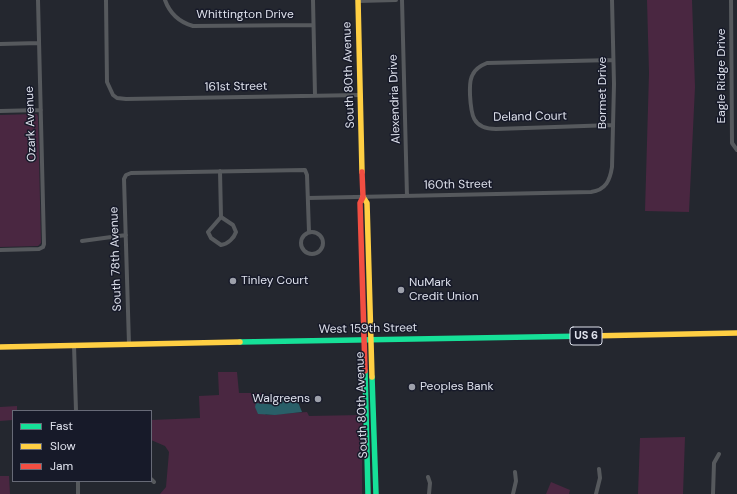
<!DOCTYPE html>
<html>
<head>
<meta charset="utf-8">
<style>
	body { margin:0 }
	#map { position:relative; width:737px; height:494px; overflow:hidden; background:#24272f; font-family:"DM Sans",sans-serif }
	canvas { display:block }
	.legend { position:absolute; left:12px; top:410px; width:140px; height:72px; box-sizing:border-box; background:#171a29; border:1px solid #676a77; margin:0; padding:5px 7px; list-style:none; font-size:12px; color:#dee1ec }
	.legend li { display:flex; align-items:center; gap:8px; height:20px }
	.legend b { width:20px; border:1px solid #676a77 }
</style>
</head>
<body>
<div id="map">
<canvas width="737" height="494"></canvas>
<ul class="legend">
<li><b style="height:5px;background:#16e098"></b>Fast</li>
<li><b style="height:5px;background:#ffcf43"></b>Slow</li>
<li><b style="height:5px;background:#f24e42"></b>Jam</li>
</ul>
</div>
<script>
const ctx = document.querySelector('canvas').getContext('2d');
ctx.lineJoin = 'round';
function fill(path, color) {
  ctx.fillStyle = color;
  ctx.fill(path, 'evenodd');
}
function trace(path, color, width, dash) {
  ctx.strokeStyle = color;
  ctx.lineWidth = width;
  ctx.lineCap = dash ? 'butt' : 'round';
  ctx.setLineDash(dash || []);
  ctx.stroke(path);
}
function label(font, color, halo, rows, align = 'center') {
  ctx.font = font + ' "DM Sans",sans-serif';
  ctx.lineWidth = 3;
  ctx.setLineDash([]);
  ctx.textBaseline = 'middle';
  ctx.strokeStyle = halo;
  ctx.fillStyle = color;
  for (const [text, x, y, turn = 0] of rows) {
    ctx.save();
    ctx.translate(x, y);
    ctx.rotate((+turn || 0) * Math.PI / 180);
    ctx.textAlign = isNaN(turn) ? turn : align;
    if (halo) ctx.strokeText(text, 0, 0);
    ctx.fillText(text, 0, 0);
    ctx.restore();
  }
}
fill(new Path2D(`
	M647,0H692L695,87L689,212L645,211L649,73Z
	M34,114H37L38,117L41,243L38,246L0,247V115Z
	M218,372H237L239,393H263L264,404H256L266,415L307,412L309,416L362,415V494H160L166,487L169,452L165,446L151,440V420L200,418L199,396L219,395Z
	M17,406V411H13V420L0,421V407Z
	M685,437L683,494H638L640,438Z
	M0,476H9L10,494H0Z
	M551,482L570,490L569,494H546Z`), '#4a2741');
fill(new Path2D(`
	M290,397L298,402L302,412L275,415L258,414L255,407L256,403L278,405L281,400Z`), '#295f68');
trace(new Path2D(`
	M106,0L107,82L113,95L117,98L126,99L361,95
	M165,0C170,14 179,22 193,26L313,25
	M313,0L315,95
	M402,0L407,196
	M731,0L732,143L737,150
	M358,1L396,0
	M0,44L39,43
	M613,60L487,63C482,65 476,68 473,74C469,80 470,88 470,95C471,114 472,129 496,129L613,125
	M0,111L41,110
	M220,171L221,217L208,232L211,238L221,245C228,244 234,238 236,232L233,225L221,217
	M308,198L591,192C606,190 610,180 612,167L614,84L612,0
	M301 243a11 11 0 1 1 22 0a11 11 0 1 1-22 0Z
	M82,241L126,235
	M0,250L39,249L43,247L44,244L38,0
	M129,344L124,179L126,175L131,173L305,170L307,175L309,232
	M74,345L76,411
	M428,477L430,483L429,494
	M151,479L154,482
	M78,481V494
	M513,494L516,481L515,472
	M596,494L600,478L599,469
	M713,494L714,463L719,454`), '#56595d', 4);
trace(new Path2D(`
	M240,342L588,336
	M365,371L368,494
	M372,377L376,494`), '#16e098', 5.5);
trace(new Path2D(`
	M358,0L362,172
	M363,197L367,203L372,377
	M588,336L737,333
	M0,347L240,342`), '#ffcf43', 5.5);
trace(new Path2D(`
	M362,172L363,197L360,203L365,371`), '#f24e42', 5.5);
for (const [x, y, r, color] of [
	[233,281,4,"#9da0aa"],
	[401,290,4,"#9da0aa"],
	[412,387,4,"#9da0aa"],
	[318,399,4,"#9da0aa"]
]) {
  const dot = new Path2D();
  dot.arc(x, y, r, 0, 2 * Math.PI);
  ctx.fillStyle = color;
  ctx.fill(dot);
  trace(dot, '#171a29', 1.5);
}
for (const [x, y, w] of [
	[586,336,32]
]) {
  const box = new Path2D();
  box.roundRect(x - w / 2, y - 9, w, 18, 3);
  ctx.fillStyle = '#171a29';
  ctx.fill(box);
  trace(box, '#dee1ec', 1);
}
label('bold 11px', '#dee1ec', null, [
	["US 6",586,336]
]);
label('12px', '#dee1ec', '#171a29', [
	["Whittington Drive",245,15],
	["South 80th Avenue",349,75,-92],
	["Eagle Ridge Drive",722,76,-90],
	["161st Street",236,87,-1],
	["Bormet Drive",603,93,-90],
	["Alexendria Drive",395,99,-92],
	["Deland Court",530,117,-1],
	["Ozark Avenue",31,124,-92],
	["160th Street",458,185,-1],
	["South 78th Avenue",116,259,-92],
	["West 159th Street",368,329,-1],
	["South 80th Avenue",362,405,-92]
]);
label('12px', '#dee1ec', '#171a29', [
	["Tinley Court",241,281],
	["NuMark",409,283],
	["Credit Union",409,297],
	["Peoples Bank",420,387],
	["Walgreens",310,399,"right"]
], 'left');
</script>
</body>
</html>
